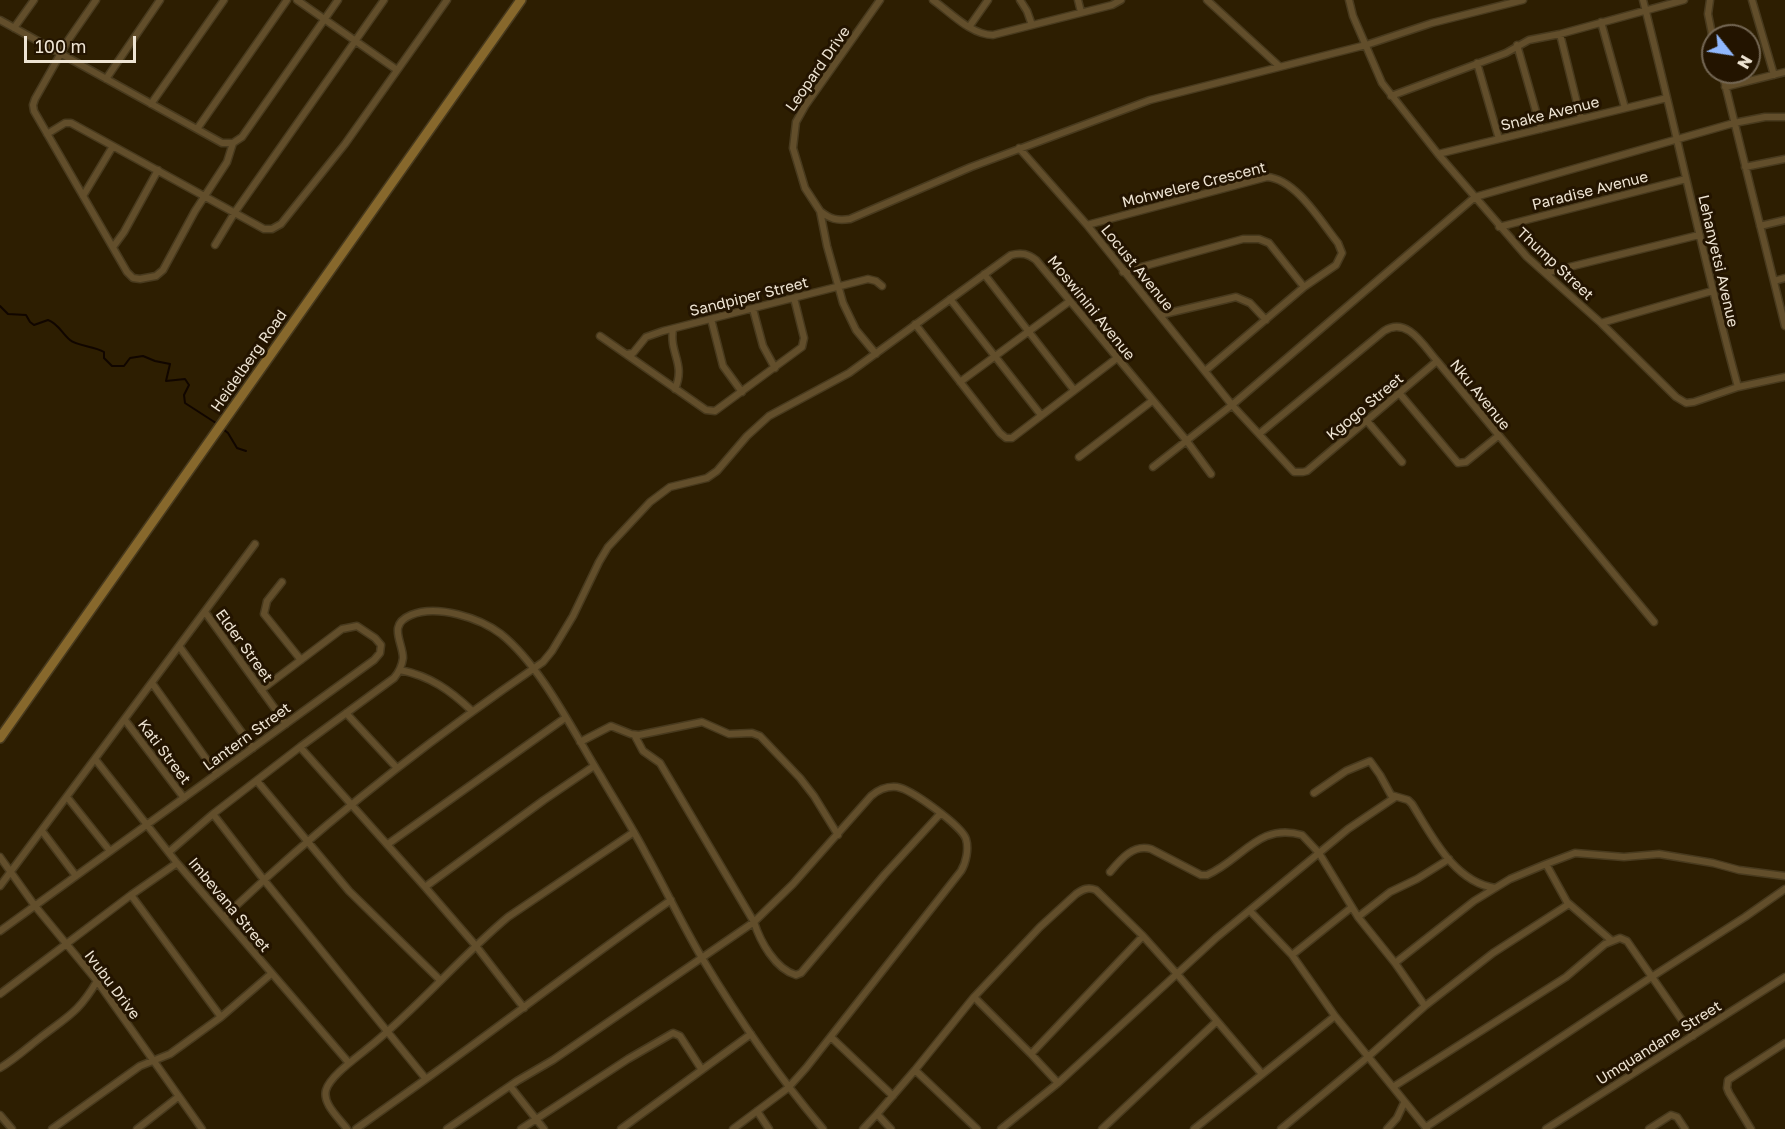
<!DOCTYPE html>
<html>
<head>
<meta charset="utf-8">
<style>
	body { margin:0 }
	#map { position:relative; width:1785px; height:1129px; overflow:hidden; background:#2d1e01; font-family:"Golos Text",sans-serif }
	canvas { display:block }
	.north { position:absolute; left:1701px; top:24px; width:60px; height:60px; box-sizing:border-box; background:#231400; border:2px solid #746754; border-radius:50%; rotate:120deg; font-size:16px; font-weight:700; line-height:24px; text-align:center; color:#eee4d3 }
	.north::after { content:''; display:block; margin:auto; width:21px; height:27px; background:#90b8fd; clip-path:polygon(50% 0,100% 100%,50% 72%,0 100%) }
	.scale { position:absolute; left:24px; top:36px; width:112px; height:27px; box-sizing:border-box; border:3px solid #eee4d3; border-top:0; padding-left:8px; font-size:18px; line-height:21px; white-space:nowrap; color:#eee4d3; -webkit-text-stroke:4px #231400; paint-order:stroke }
</style>
</head>
<body>
<div id="map">
<canvas width="1785" height="1129"></canvas>
<div class="north">N</div>
<div class="scale">100 m</div>
</div>
<script>
const ctx = document.querySelector('canvas').getContext('2d');
ctx.lineJoin = 'round';
function trace(path, color, width, dash) {
  ctx.strokeStyle = color;
  ctx.lineWidth = width;
  ctx.lineCap = dash ? 'butt' : 'round';
  ctx.setLineDash(dash || []);
  ctx.stroke(path);
}
function label(font, color, halo, rows, align = 'center') {
  ctx.font = font + ' "Golos Text",sans-serif';
  ctx.lineWidth = 6;
  ctx.setLineDash([]);
  ctx.textBaseline = 'middle';
  ctx.strokeStyle = halo;
  ctx.fillStyle = color;
  for (const [text, x, y, turn = 0] of rows) {
    ctx.save();
    ctx.translate(x, y);
    ctx.rotate((+turn || 0) * Math.PI / 180);
    ctx.textAlign = isNaN(turn) ? turn : align;
    if (halo) ctx.strokeText(text, 0, 0);
    ctx.fillText(text, 0, 0);
    ctx.restore();
  }
}
trace(new Path2D(`
	M0,306L8,314L26,315L30,322L34,325L48,320C59,324 62,334 70,340C77,346 94,346 104,352V358L112,366H124L130,358L143,356L155,361L170,364L166,381L185,379L189,385L184,395L185,403L219,425
	M223,429L228,433L237,448L246,451`), '#110600', 2);
const minor = new Path2D(`
	M96,0L69,39L35,99L33,105L34,111L127,272L133,278L140,279L156,276L163,270L195,211L227,162L233,143
	M297,0L397,70
	M933,0C950,12 971,35 993,35L1112,5L1121,0
	M1020,0L1027,11L1032,25
	M1078,0L1081,12
	M1207,0L1279,66
	M1349,0L1353,16L1382,83L1438,154L1527,257L1601,323L1676,397L1686,403L1694,402L1738,387L1785,377
	M1643,0C1676,129 1703,259 1738,387
	M1710,0L1708,14L1713,39
	M1752,0L1774,75
	M0,20L222,143H233L242,137L338,0
	M1601,22L1625,108
	M969,27L988,0
	M14,28L34,0
	M1560,34L1581,119
	M1517,45L1541,129
	M1477,63L1499,139
	M1722,72L1785,326
	M106,79L160,0
	M1725,87L1785,72
	M1391,96L1506,53L1529,40L1560,34L1684,0
	M151,104L224,0
	M197,129L287,0
	M47,134L65,123H71L264,229H272L281,224L345,144L447,0
	M1019,148L1087,225L1232,405L1294,472H1303L1307,471L1437,361
	M1438,154L1667,98
	M1745,167L1785,159
	M83,196L113,146
	M820,211C830,219 837,221 850,219L971,167L1150,100L1366,45L1432,23L1523,0
	M1087,225L1267,177C1296,179 1321,222 1338,243L1342,253L1336,265L1304,287L1205,371
	M1760,226L1785,220
	M1499,227L1686,179
	M215,245L235,212L384,0
	M113,247L124,232L158,170
	M1123,272L1243,239H1259L1269,243L1304,287
	M1545,273L1699,235
	M984,274L1074,390
	M1774,281L1785,278
	M950,299L1041,415
	M753,309L763,346L775,368
	M1160,315L1236,297L1250,303L1266,320
	M711,319L723,366L742,392
	M1601,323L1712,291
	M915,324L1000,433L1006,438H1012L1117,358
	M673,329C669,354 686,363 675,389
	M600,336L706,410L715,411L802,347L804,338L794,298
	M627,354L633,353L646,337L663,331L868,279L876,281L882,286
	M876,354L856,330L843,303L827,246L820,211L805,188L793,148L796,122L805,106L880,0
	M960,382L1070,301
	M1400,394L1458,463L1466,462L1498,436
	M1367,421L1402,462
	M1259,434L1384,331C1407,316 1423,345 1437,361L1654,622
	M1079,457L1152,401
	M1153,467L1232,405L1475,197L1734,123L1765,117H1785
	M282,582L267,601L264,614L301,660
	M205,612L286,724
	M179,646L253,748
	M400,670C430,676 450,690 472,711
	M152,683L217,774
	M346,713L397,768
	M125,720L184,798
	M635,736L643,751L660,763L754,922L793,884L871,796C878,790 887,786 897,787C911,789 962,826 966,839C969,849 966,863 961,871L806,1068L788,1088L733,1129
	M580,742L611,726L631,734L639,735L702,722L729,734L752,733L760,736L800,778L814,796L838,835
	M300,747L425,887
	M95,759L177,863L349,1063
	M257,781L349,891L440,980
	M1314,793L1346,771L1370,761L1380,775L1391,795L1408,800L1412,804C1432,836 1454,882 1495,888
	M67,797L110,851
	M213,814L264,880C352,800 445,729 543,662L552,651L573,616L599,562L608,547L650,502L670,487L707,478L717,471L747,436L769,416L849,373L1011,255C1022,252 1028,254 1036,260L1186,440L1211,474
	M42,831L76,876
	M388,844L565,718
	M169,852L213,814L300,747L394,678C399,672 402,666 403,658C403,642 387,625 411,615C437,604 480,618 501,634C541,666 573,731 600,775C615,801 632,827 646,854C665,888 682,924 702,958C738,1018 778,1076 823,1129
	M0,857L35,906L97,981L202,1129
	M1546,864L1575,853L1624,857L1659,854L1713,863L1739,870L1785,876
	M1110,872C1121,859 1133,844 1151,849L1201,875H1207C1242,860 1259,822 1302,835L1319,853L1358,917L1395,963L1425,1006L1369,1056L1281,1129
	M0,886L255,544
	M131,895L221,1017L271,974
	M1250,911L1292,955L1335,1016L1427,1129
	M224,917L264,880L426,1079L356,1129
	M1358,917L1390,892L1417,879L1449,859
	M0,931L374,660L380,653L381,645L375,638L357,626L342,629L261,690
	M1292,955L1352,907
	M1395,963L1474,901L1510,879L1546,864L1567,902L1612,941
	M0,994L131,895L177,863
	M974,997L1040,927L1076,894C1083,889 1088,887 1096,890L1143,936L1177,974L1262,1074
	M1425,1006L1493,953L1569,904
	M524,1008L476,946L425,887L544,800L594,766
	M832,1038L893,1096
	M1031,1054L1058,1083
	M0,1068C15,1059 27,1048 41,1037C68,1016 79,1012 97,981
	M915,1070L977,1129
	M426,1079C508,1020 588,958 671,900
	M510,1086L544,1129
	M1393,1087L1566,977L1605,944L1620,938L1627,941L1693,1036
	M757,1111L769,1129
	M877,1114L915,1070L974,997L1031,1054L1143,936
	M0,1115L12,1129
	M1426,1127L1653,976L1745,917L1785,889
	M52,1129L140,1066L170,1054L221,1017
	M137,1129L178,1097
	M347,1129C340,1119 322,1104 326,1090C330,1076 356,1058 368,1048C418,1008 459,958 508,917L634,832
	M447,1129L517,1081L553,1060L754,922C760,941 775,969 796,975L801,973L885,874L940,814
	M521,1129L628,1059L673,1033L680,1036L702,1070
	M621,1129L751,1034
	M863,1129L877,1114L891,1129
	M1001,1129L1058,1083L1216,938L1348,829L1394,798
	M1102,1129L1216,1022
	M1194,1129L1335,1016
	M1387,1129L1397,1118L1404,1103
	M1546,1129L1785,977
	M1649,1129L1671,1115L1677,1117L1685,1129
	M1751,1129L1729,1093L1727,1088L1728,1080L1785,1043`);
const secondary = new Path2D(`
	M0,738L521,0`);
trace(minor, '#483a1e', 9);
trace(secondary, '#483a1e', 12);
trace(minor, '#624e2b', 6);
trace(secondary, '#87682c', 9);
label('15px', '#eee4d3', '#231400', [
	["Leopard Drive",818,69,-55],
	["Snake Avenue",1550,114,-14],
	["Mohwelere Crescent",1194,185,-14],
	["Paradise Avenue",1590,191,-14],
	["Lehanyetsi Avenue",1718,261,77],
	["Thump Street",1555,264,43],
	["Locust Avenue",1137,268,51],
	["Sandpiper Street",749,297,-14],
	["Moswinini Avenue",1091,308,51],
	["Heidelberg Road",249,361,-55],
	["Nku Avenue",1480,395,51],
	["Kgogo Street",1365,407,-40],
	["Elder Street",244,646,54],
	["Lantern Street",247,737,-36],
	["Kati Street",164,752,53],
	["Imbevana Street",229,905,50],
	["Ivubu Drive",112,985,53],
	["Umquandane Street",1659,1043,-32]
]);
</script>
</body>
</html>
